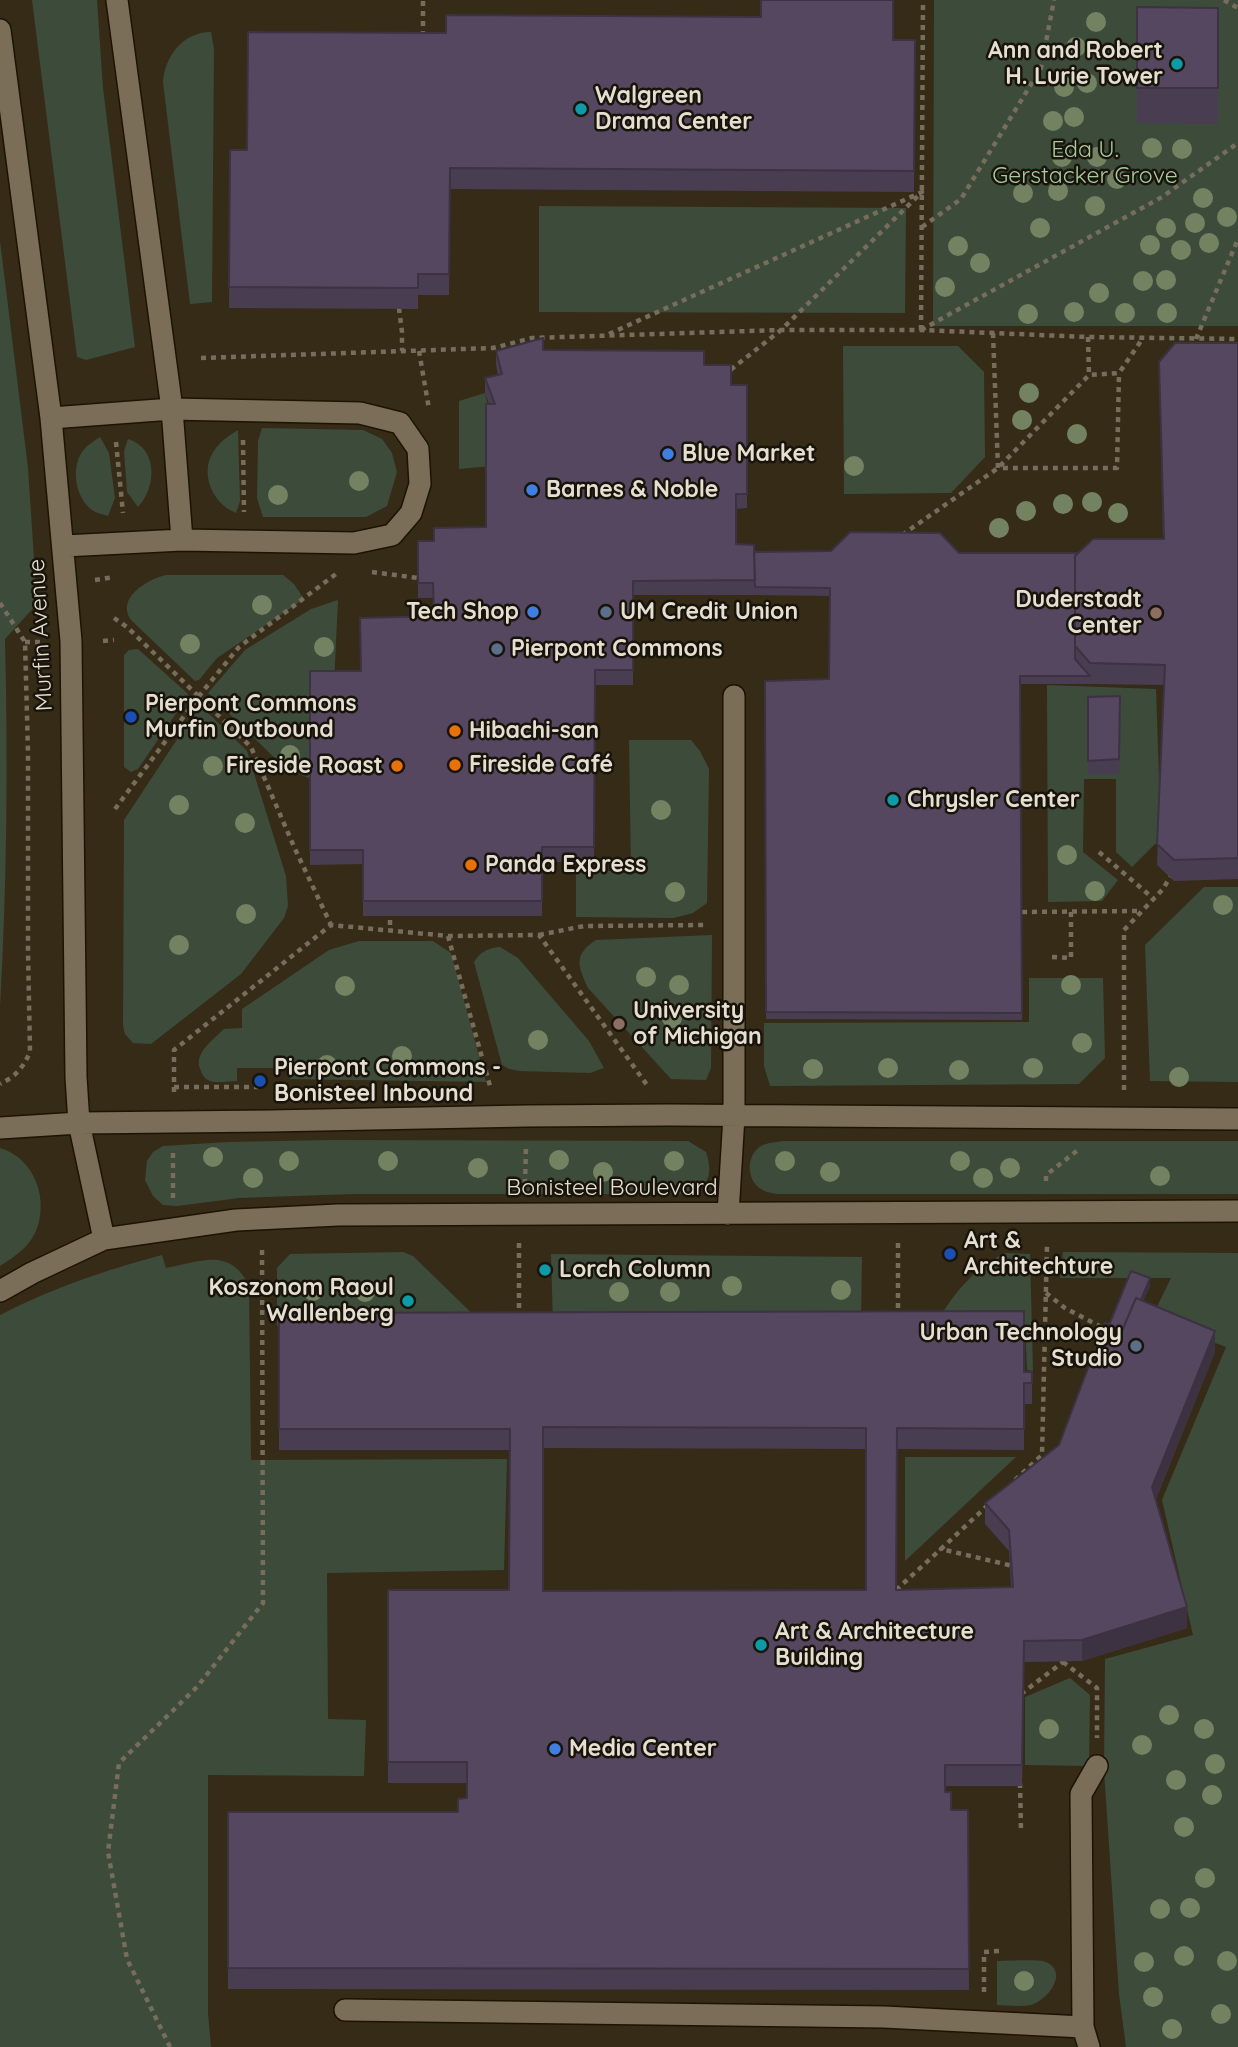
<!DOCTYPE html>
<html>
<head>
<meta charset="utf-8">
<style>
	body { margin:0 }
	canvas { display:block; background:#352b17 }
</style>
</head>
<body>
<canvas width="1238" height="2047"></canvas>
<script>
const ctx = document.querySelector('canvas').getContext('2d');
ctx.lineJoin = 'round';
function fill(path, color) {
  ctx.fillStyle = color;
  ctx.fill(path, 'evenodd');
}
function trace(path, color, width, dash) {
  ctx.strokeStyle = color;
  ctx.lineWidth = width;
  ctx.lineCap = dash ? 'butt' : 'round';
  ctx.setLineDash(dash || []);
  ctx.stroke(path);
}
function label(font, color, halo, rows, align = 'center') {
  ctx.font = font + ' Quicksand,sans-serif';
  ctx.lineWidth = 5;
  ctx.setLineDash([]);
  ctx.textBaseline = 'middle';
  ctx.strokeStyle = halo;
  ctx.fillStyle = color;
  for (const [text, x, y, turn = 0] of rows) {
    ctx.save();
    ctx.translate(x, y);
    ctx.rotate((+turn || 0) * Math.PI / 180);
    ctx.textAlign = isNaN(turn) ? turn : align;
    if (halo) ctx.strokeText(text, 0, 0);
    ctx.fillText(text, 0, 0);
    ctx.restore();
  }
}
fill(new Path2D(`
	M32,0H97L103,88L135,347L86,360L77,357Z
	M934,0H1238V326H933Z
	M211,32L214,49L212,302L190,304L163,82C165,56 183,32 211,32Z
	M539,206L906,208L905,313L539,312Z
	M0,241L28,468L37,604L5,639C8,761 7,885 0,1007Z
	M843,346H958L984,372L985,457L951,493L844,494Z
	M485,393L502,465L459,469V401Z
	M262,428L363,430L382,439L392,453L397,472L387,506L366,517H263L257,498L258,441Z
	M238,430L240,501L236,513C211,503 198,470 216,448C222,440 230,435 238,430Z
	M100,437L109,453L115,498L108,516C103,514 96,513 92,510C75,497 71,468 82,452C87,445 94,441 100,437Z
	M128,439C158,448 157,487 138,507L127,492L124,451Z
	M166,575H283L294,584L304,599L217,658L199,680L195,681L131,620C116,598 146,580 166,575Z
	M338,600L334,684L321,782L287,770L208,693L245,650L311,609Z
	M138,649L187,693L188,696L138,769L131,772L124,767V655L129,650Z
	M1047,685L1156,689L1161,838L1132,867L1116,852V779H1084L1083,852L1118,880L1102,901L1048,902Z
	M197,709H204L247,751L286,876L288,906L284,918L241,974L151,1044L133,1043L125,1034L123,1026L124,820Z
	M629,740H691L700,751L709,769L707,903L693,913L673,918L576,917V871H631Z
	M1204,887H1238V1082L1150,1081L1145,945Z
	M712,935L711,1068L706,1080L671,1079L588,988C578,966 573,955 596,940Z
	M359,941H433L451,953L486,1082L290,1079V1068H237V1081C229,1081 215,1084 208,1080C205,1079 202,1074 201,1071C192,1054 213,1040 224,1029L242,1028V1009L329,950Z
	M500,947L518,958L589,1041L604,1068L590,1073L520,1071L509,1069L502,1065L474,962C480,952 488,948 500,947Z
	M1029,978H1103L1105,1058L1079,1084L770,1086L764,1066V1023L1029,1022Z
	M331,1140L688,1141L706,1152C713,1174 710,1186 687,1194H353L239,1198L177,1206L163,1205L153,1196L145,1180L147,1161L153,1152L163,1146L228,1142Z
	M783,1141H1238V1194H777C772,1193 765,1192 761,1189C746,1180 746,1155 761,1146C767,1143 776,1142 783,1141Z
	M0,1148C35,1158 50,1201 35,1233C28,1248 14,1257 0,1266Z
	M403,1252L413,1256L487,1328L277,1326V1268L290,1254Z
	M1063,1252L1238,1253V2047H1126L1119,1994L1104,1770L1105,1659L1193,1635L1162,1500L1226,1347L1151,1319L1171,1278H1060Z
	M1005,1253L1030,1254L1033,1371L1027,1370L1025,1326L934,1327C951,1297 973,1268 1005,1253Z
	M551,1254L862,1257L861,1324H553Z
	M162,1255L166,1268C200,1262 230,1246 249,1286L251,1460L507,1459L504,1570L327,1573L328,1719L366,1720L364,1776L208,1775V2013L211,2047H0V1315C55,1287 103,1271 162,1255Z
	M905,1457H1016L905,1561Z
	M1070,1678L1090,1695L1089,1766L1025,1765V1697Z
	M997,1961C1008,1961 1038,1959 1046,1962C1070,1973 1046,2002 1030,2005C1020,2007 1007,2005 997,2005Z`), '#3d4b3b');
const minor = new Path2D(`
	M117,0L172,409L182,540
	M0,30L51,418L71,641L76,1077L79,1123L104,1239
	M51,418L172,409L360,413L400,423L418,449L420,484L411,513L392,535L354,543L182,540L64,546
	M0,1128L79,1123L270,1121L526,1116L669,1115L1238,1119
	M728,1214L734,1116V696
	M0,1291L32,1273L104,1239L236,1220L338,1215L1238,1211
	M345,2010L884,2017L1083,2027L1089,2047
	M1083,2027L1081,1794L1097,1766`);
trace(minor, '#1d1302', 24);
trace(new Path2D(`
	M1224,0L1238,8
	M423,36V0
	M922,227L961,199L1041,68L1054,0
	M399,308L402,332V351
	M921,330L1162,197L1238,143
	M921,330L923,0
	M993,333L998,468H1117L1119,373
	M609,334L922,192L781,330L729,371
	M1088,337L1089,375
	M1196,339L1238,239
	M419,351L429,409
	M201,358L493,348L532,338L781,330H921L1088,337L1238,339
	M243,440L244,512
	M116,442L123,513
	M902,535L998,468L1089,375L1119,373L1143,338
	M372,572L418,578
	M95,580L114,577
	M0,603L25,642L28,752V951L30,1052C23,1068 16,1076 0,1084
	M114,618L127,627L251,747L295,849L331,925
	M103,641L114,640
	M25,642H40
	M115,809L199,696L239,647L336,574
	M1099,852L1154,899
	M390,910V930
	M1022,912L1141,911
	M539,935L584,926L705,925
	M448,936L490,1086
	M1052,957L1071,958V911
	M174,1087H260
	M1124,1090V930L1163,889L1173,872
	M174,1092V1050L331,925L448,936L539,935L647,1085
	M173,1153V1200
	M1046,1181V1175L1078,1150
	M525,1184L526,1147
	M519,1243V1318
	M898,1243V1315
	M1046,1293L1065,1308L1107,1330
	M1015,1480L1042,1455L1047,1244
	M988,1505L941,1549L1013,1566
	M896,1590L941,1549
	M1063,1662L1097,1688V1738
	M1021,1694L1063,1662L1065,1658
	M1020,1783L1021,1830
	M984,1992V1952L999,1951
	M170,2047L127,1959L108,1852L119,1763L197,1687L263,1603L262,1248`), '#766d5c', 4.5, [5, 5]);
trace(minor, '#7a6e58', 21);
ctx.fillStyle = '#738362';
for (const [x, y] of [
	[1096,22],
	[1076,47],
	[1087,83],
	[1064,87],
	[1074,117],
	[1053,121],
	[1152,148],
	[1182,149],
	[1062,157],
	[1097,157],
	[1117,179],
	[1058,191],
	[1023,193],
	[1203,198],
	[1095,206],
	[1227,217],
	[1195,223],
	[1040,228],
	[1166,228],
	[1209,243],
	[1150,245],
	[958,246],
	[1181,250],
	[980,263],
	[1166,280],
	[1143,281],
	[945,287],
	[1099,293],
	[1074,312],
	[1125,313],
	[1167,313],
	[1028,314],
	[1029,393],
	[1022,420],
	[1077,434],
	[854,466],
	[359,481],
	[278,495],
	[1092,502],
	[1063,504],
	[1026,511],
	[1118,513],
	[999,528],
	[262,605],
	[190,644],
	[324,647],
	[290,755],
	[213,766],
	[179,805],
	[661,810],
	[245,823],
	[1067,855],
	[1095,891],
	[675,892],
	[1223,905],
	[246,914],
	[179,945],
	[646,977],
	[679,985],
	[1071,985],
	[345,986],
	[672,1018],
	[538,1040],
	[1082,1043],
	[402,1056],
	[327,1065],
	[888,1068],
	[1033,1068],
	[813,1069],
	[959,1070],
	[1179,1077],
	[213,1157],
	[559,1160],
	[289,1161],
	[388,1161],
	[674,1161],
	[785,1161],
	[960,1161],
	[478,1168],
	[1010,1168],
	[603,1172],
	[830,1172],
	[1160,1176],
	[253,1178],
	[983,1178],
	[732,1286],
	[841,1290],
	[313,1291],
	[365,1292],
	[619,1292],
	[670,1292],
	[1169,1715],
	[1049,1729],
	[1204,1729],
	[1142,1745],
	[1215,1764],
	[1176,1780],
	[1212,1795],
	[1184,1827],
	[1205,1878],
	[1190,1908],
	[1160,1909],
	[1184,1956],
	[1227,1961],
	[1144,1962],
	[1024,1981],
	[1153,1997],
	[1221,2014],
	[1172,2029]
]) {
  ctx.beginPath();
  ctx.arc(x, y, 10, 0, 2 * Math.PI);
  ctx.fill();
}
fill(new Path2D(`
	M1137,7L1218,8V124L1137,123Z
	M893,40H915L914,192L450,189L449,295H418V309L229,308L230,150H247Z
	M1238,343V879L1174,881L1157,865L1164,685L1090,684H1020L1022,1020L766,1019L765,681L829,679L830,596L755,595H633V685H595L594,862H542V916H363V864L310,865V671H360L434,616L433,598H418V541H434L486,527L489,404L485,393V378L498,375L496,365V351L543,350L704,365L731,385H747V508L736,509V544L754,552L1078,553L1163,539L1159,362Z
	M1120,696L1119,774L1088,775V697Z
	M1150,1286L1143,1301L1215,1352L1156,1499L1187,1628L1082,1661L1024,1662L1022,1786H945V1792L951,1810H968L969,1990L228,1989V1812H458L467,1798V1783H388V1590H509L510,1450H279V1313L1032,1372V1404H1024V1450L897,1449L896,1590L1011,1587L1009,1551L985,1524V1503L1059,1445L1109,1325ZM543,1448L866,1449V1590L543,1591Z`), '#493d52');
fill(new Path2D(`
	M1150,1278V1286L1122,1352V1344Z
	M1215,1331V1352L1152,1508V1487Z
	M1187,1607V1628L1082,1661V1640Z`), '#3c3242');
const building = new Path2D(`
	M761,0H893V40H915L914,171L450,168L449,274H418V288L229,287L230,150H247L248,32L446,33V15L761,17Z
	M1137,7L1218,8V88H1137Z
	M543,338V350L704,351V365H731V385H747V494H736V544L754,545L755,580L633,581V670H595L594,847H542V901H363V850H310V671H361L360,618L434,616L433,583H418V541H434V528L486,527V404H495L485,378L502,374L496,351Z
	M1175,343H1238V858L1174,860L1157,844L1165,665L1090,663L1075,646V556L1093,539H1164L1159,362Z
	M850,532L940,533L959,553H1078L1075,556V659L1090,676H1020L1022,1013L766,1012L765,681L829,679L830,588L755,587L754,552L831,551Z
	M1120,696L1119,759L1088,761V697Z
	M1131,1271L1150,1278L1141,1300L1136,1298L1122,1331L1109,1325Z
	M1136,1298L1215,1331L1152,1487L1187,1607L1082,1640L1024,1641L1022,1765H945V1792H951V1810H968L969,1969L228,1968V1812H458V1799L467,1798V1762H388V1590H509L510,1429H279V1313L1024,1311V1372H1032V1383H1024V1429L897,1428L896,1590L1013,1587L1009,1530L985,1503L1059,1445L1105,1323L1122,1331ZM543,1427L866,1428V1590L543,1591Z`);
fill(building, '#55475f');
trace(building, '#3c3242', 2);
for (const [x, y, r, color] of [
	[1177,64,7,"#0f9aa8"],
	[581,109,7,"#0f9aa8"],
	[668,454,7,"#3f7fe0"],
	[532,490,7,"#3f7fe0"],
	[533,612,7,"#3f7fe0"],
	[606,612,7,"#5c6f8a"],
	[1156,613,7,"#8d6e63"],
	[497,649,7,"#5c6f8a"],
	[131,717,7,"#1a4fb4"],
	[455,731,7,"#e8710a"],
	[455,765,7,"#e8710a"],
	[397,766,7,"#e8710a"],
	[893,800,7,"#0f9aa8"],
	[471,865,7,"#e8710a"],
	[619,1024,7,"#8d6e63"],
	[260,1081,7,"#1a4fb4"],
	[950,1254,7,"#1a4fb4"],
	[545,1270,7,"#0f9aa8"],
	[408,1301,7,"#0f9aa8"],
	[1136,1346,7,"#5c6f8a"],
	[761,1645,7,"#0f9aa8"],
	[555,1749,7,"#3f7fe0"]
]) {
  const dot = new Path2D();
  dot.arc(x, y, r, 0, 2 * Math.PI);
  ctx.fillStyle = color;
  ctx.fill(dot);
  trace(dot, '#19140b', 2.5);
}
label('bold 23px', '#e5dfd2', '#19140b', [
	["Ann and Robert",1163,51,"right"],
	["H. Lurie Tower",1163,77,"right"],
	["Walgreen",595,96],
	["Drama Center",595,122],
	["Blue Market",682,454],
	["Barnes & Noble",546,490],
	["Duderstadt",1142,600,"right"],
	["Center",1142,626,"right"],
	["Tech Shop",519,612,"right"],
	["UM Credit Union",620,612],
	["Pierpont Commons",511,649],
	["Pierpont Commons",145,704],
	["Murfin Outbound",145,730],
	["Hibachi-san",469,731],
	["Fireside Café",469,765],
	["Fireside Roast",383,766,"right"],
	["Chrysler Center",907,800],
	["Panda Express",485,865],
	["University",633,1011],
	["of Michigan",633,1037],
	["Pierpont Commons -",274,1068],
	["Bonisteel Inbound",274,1094],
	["Art &",964,1241],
	["Architechture",964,1267],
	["Lorch Column",559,1270],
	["Koszonom Raoul",394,1288,"right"],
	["Wallenberg",394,1314,"right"],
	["Urban Technology",1122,1333,"right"],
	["Studio",1122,1359,"right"],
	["Art & Architecture",775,1632],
	["Building",775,1658],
	["Media Center",569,1749]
], 'left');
label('23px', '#a5cb9f', '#19140b', [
	["Eda U.",1085,150],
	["Gerstacker Grove",1085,176]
]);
label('23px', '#e5dfd2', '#19140b', [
	["Murfin Avenue",41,635,-93],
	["Bonisteel Boulevard",612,1188]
]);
</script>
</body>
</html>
